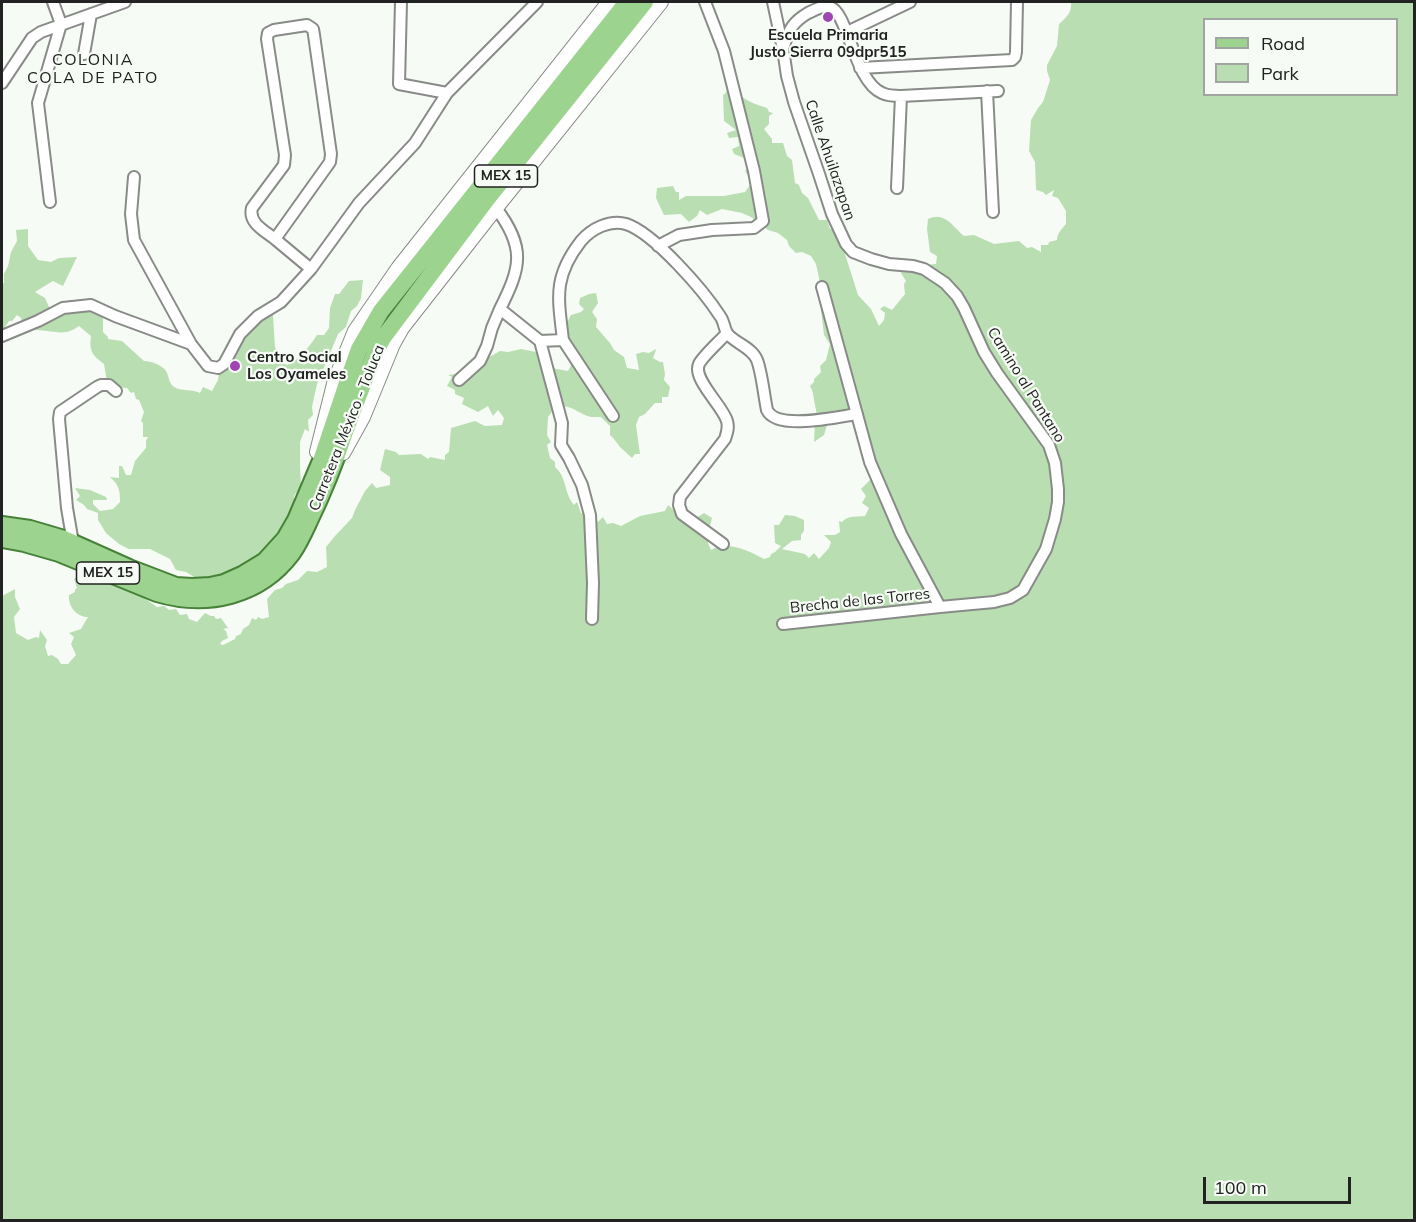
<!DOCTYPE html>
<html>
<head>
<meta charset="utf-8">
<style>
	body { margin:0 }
	#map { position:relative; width:1416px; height:1222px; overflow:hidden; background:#f7fbf6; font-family:Mulish,sans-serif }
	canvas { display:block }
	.frame { position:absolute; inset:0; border:3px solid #212221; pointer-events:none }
	.legend { position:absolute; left:1203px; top:18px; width:195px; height:78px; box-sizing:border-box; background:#f7fbf6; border:2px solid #a1a4a1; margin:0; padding:8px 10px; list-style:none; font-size:18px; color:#212221 }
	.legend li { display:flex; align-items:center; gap:12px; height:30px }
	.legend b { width:30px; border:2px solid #a1a4a1 }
	.scale { position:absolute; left:1203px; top:1177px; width:148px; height:27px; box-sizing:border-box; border:3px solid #212221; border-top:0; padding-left:8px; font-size:18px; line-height:21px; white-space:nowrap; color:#212221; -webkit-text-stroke:4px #f7fbf6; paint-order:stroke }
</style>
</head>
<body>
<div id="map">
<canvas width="1416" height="1222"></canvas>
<div class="frame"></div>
<ul class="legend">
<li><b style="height:8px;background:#9cd38f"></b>Road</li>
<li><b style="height:16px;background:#b9deb1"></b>Park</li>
</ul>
<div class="scale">100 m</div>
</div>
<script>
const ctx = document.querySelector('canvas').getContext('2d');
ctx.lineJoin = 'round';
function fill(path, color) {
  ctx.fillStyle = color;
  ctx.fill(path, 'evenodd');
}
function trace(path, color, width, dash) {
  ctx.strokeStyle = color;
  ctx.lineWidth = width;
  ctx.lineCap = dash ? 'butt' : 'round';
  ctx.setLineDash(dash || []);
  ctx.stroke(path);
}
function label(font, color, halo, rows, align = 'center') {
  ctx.font = font + ' Mulish,sans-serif';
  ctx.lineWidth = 4.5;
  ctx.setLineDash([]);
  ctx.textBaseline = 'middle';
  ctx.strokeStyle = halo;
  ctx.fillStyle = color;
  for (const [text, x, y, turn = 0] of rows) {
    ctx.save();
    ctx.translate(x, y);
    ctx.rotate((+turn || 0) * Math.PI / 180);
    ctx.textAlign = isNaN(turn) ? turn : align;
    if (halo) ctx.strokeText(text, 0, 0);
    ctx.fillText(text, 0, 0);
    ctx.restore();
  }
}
fill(new Path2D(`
	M1071,2H1414V1220H2V596L15,589V597L20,609L14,617L16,633L28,640L36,637L39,638L40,630L47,640L45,646L48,656L52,655L58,659L61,664H68L76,655L71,644L74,637L69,633L81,629L88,617C77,617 68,607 69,595L75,592V590L77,588L74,579L80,574L83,577L92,575L131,588L137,595H140L157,607L164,606L169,610L176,609L180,615L187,614L189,619L197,622L205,613L211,616H214L216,619L221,618L228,628L223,629L226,631L228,638L222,641L220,644L223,645L235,639L236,636L241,634L243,629L249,625L252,618L256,620L258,617L262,619L269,617L267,599L275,590L282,588L286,584L298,580L307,571L317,572L327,567L326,547L335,536L352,518L355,510L365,491L372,483L376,488L390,485V477L380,470L385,449L396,452L399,455L421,454L428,459L430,457L445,460V455L449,452L451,428L475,421L485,426L502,425L504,418L498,410L493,416L488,406L478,412L462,404L464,398L455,394V390L447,386L452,377L448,375L462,373L500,351L508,352L521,349L536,352L546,367L568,371L575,357L563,330L571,315L581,312L584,309L579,304L580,298L589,294L596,293L598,303L592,312L597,319L596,327L610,343L614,350L624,357L627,368L639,370L636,354L643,352L649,353L656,349L655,353L653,358L660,362H663L665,374L664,380L670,387L668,397H662V403H655L645,414L639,417L636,425L640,454H635L632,458L620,447L614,439L610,435V426L601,417C599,417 593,417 591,417C578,414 569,401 553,409L551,413L548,417L547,435L551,442L547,445L550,458L555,462V467C567,477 564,494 574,505L577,502L581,513L596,519L598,522L603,517L607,524L613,523L621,526L640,516L665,511L668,505L680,516L696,518L704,513L712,518L710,526H707L708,543L711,550C727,540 749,551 764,559L770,557L771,554L775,552L781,546L775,543L774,525H779L785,515L795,516L804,520V531L801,535V540L792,541L782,549L805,554L809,558L814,553L819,559L829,548L831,542L824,535H835L840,532L839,521L842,522C848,515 857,517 865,516L869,508L862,503L866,496L861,489L875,475L864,420L861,416L828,422L824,435L814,442L815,422L817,419C817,413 816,410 815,405C813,397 814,393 810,386L814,382V379L821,372L820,366L826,360L830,344L824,335L821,310L822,292L816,264L811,256L802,252L796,253L789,246L787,240L778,233L768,230L751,217L742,213L722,209L707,215L700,210L697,216L689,222L681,214L664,215L656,198L657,188L673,186L676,192H679V200L686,196H724L745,192L752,182L745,171L748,168L747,159L734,154L732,149L739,146L738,137L729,138L727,133L736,130L724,121L723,95L726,93L728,84C739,97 750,103 767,108L769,112L773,113L769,116V124L764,129L772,139V143H783L787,156L792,160L795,183L799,185L802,193L808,198L819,220H827L830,229L844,228L848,235L845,238V254L858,295L871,309L879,326L884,320L885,313L880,309L884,306L892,310L905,294L904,284L906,281L901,273L908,261L923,265L936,264L937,256L930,252L927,229L928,219C945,211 952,226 964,236L974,235L994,244L1019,241L1027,248L1032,247L1041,252V245H1048L1049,242L1057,240C1057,233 1062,229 1066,224V211L1058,198L1052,196L1054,190L1046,195L1043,192L1036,190L1035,162L1029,151L1031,120L1038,108L1043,102L1050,80L1047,71V65L1057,46L1059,24C1067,17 1072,12 1071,2ZM1204,20H1396V94H1204Z
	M28,229V246L38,260L51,262L59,258L77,257L63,286L53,281L35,292L45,298L49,307L70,309L90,308L103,313V332L108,337V339L122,341L144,361C151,361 162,365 166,371C170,378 168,384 176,388C182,391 192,389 200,393L203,387L212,391L218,380L220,364L227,351L267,312L273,315L275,347L279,356L275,359L287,365C300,359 309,347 317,335H324L329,328L330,308L335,294H339L349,281L363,280L361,298L357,306L351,311L346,327L338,334L336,339L317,384L312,407L313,415L308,420L309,432L305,429L300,442V465L301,486L294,496V510L288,523L266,548L262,551L247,569L215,580L196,578L186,572L176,570L170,559L150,549H129L119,544L106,533L98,520V513L87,509L84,505L76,500L80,496L75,488L90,490L106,497L107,500H93V504L100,511L113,509L120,502C120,490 119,485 110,477L119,478V466H122L126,475H131L135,461L146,448V441L148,437H143V423L141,421L144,412L139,400L136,399L134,392L131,393L127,388L116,387L107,382L104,364C92,355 89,351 91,336L79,326C76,328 73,330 70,331C60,335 45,329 34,330L30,325L23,330L21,318L17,315L12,321H9L3,330L2,329V284L4,283V274L8,266L11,252L17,241L16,230Z`), '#b9deb1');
const minor = new Path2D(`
	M401,2L399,84L447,93
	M773,2L783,49L787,76L794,102L819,174L832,214L846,244L853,252L871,259L889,264L913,266L924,269L945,283L957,296L964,308L984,352L997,373L1049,445L1055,463L1058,489V502L1055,519L1046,549L1023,590L1010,598L994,602L940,607L901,534L870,462L822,287
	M847,32L910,2
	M784,46C789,29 793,22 808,13C815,10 823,5 830,7C848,12 854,81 882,93C888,96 894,96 901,96L998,91
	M84,54L91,14
	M860,68L1012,60L1015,57L1016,52L1017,2
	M2,83L32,38L41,32L125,2
	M987,91L993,212
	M134,177L131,214L134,240L191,344L208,366L218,368L224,364L240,334L258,316L281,302L311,269L359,203L415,143L447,93L537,2
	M897,188L901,96
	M50,202L38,103L61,24L53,2
	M496,208C526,248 521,267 500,309L540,341L563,340C558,297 553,277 581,241C591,229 610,219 626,224C654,233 704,291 720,316C724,321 724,328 727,333C734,343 752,347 757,360C762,373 764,396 767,410C777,431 837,417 857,414
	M275,239C265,231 248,223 252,208L284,165L285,155L267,39L268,33L274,30L307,25L313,29L314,35L331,154L330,162L275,239L311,269
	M658,246L679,235L712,230L754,228L763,221L754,171L724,51L705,2
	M2,336L38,321L63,308L91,305L115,316L191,344
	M563,340L613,416
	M540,341L562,423L561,445L569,458L582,485L590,515L593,583L592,619
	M459,380L480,361L487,346L492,328L500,309
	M73,543L67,508L59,419L60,412L97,387L101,385H109L116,391
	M723,544L682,514L679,505L680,497L725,439C727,433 729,428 727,421C723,406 692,379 699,364C703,356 720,341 727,333
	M783,624L940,607`);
const tertiary = new Path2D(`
	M317,452L335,380L355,331L399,267L609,2
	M343,453L363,417L393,344L402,328L496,208L661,2`);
const primary = new Path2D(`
	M2,525L30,529L64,539L129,568L176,586L192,587L210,586L224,583L242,575L265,561L285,539L296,520L321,461L348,380L359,349L381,311L627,2
	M2,539L24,543L59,553L157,593C207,608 260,596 292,553C299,543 304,532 309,521C323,492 335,462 345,432C354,406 365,381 374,355L383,338L488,198L645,2`);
trace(minor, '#888b87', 14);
trace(tertiary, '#888b87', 16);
trace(primary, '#468238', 20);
trace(minor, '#fff', 10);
trace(tertiary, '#fff', 14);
trace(primary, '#9cd38f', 16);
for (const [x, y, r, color] of [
	[828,17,6,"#9f46b2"],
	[235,366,6,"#9f46b2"]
]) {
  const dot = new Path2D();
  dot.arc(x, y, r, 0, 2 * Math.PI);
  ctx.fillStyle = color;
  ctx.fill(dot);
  trace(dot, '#f7fbf6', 2);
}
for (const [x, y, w] of [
	[506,176,63],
	[108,573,63]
]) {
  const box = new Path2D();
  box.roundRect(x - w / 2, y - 11, w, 22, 4.5);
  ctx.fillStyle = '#f7fbf6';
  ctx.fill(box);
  trace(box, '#212221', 1.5);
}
label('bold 14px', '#212221', null, [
	["MEX 15",506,176],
	["MEX 15",108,573]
]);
label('bold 15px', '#212221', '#f7fbf6', [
	["Escuela Primaria",828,35],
	["Justo Sierra 09dpr515",828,52],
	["Centro Social",247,357,"left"],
	["Los Oyameles",247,374,"left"]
]);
label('15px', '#212221', '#f7fbf6', [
	["Calle Ahuilazapan",830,160,71],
	["Camino al Pantano",1026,385,58],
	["Carretera México - Toluca",347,428,-68],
	["Brecha de las Torres",860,601,-6]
]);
ctx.letterSpacing = '1.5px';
label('16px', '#212221', '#f7fbf6', [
	["COLONIA",93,60],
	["COLA DE PATO",93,78]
]);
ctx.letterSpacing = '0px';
</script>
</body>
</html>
